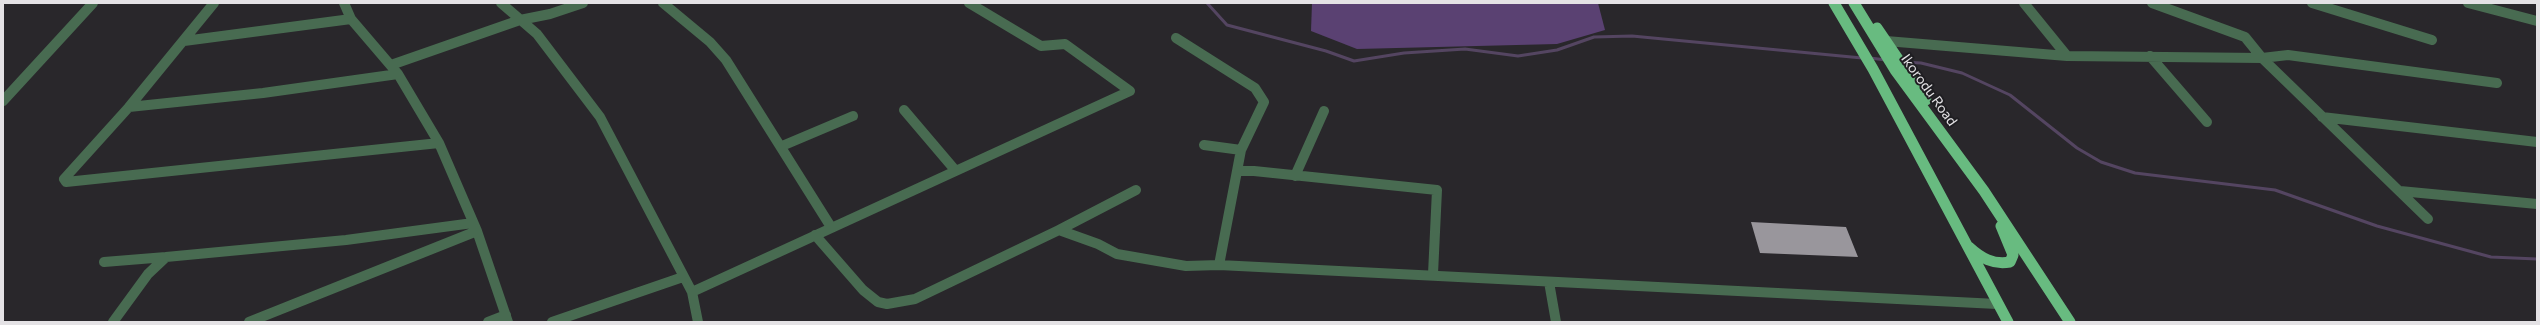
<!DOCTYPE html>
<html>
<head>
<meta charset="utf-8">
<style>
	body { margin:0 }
	#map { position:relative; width:2540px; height:325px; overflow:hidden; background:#29272b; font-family:Commissioner,sans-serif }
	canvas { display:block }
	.frame { position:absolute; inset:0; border:4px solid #e4e2e5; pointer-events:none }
</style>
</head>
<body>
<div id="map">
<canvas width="2540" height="325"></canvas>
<div class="frame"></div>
</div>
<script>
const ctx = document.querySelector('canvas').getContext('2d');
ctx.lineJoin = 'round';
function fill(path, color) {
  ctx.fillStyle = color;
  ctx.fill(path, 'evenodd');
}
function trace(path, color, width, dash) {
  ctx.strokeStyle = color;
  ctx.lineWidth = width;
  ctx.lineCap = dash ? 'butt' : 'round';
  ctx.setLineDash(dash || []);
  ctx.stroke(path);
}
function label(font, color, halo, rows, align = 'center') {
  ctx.font = font + ' Commissioner,sans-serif';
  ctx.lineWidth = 4;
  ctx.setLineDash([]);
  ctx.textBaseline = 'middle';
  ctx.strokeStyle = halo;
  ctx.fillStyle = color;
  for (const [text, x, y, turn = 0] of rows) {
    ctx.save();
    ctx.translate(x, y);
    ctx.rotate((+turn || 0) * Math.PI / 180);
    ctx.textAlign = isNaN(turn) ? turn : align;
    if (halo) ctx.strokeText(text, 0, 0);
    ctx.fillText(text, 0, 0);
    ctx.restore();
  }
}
fill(new Path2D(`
	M1312,3H1598L1605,30L1557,44L1357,49L1311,31Z`), '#5a4172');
trace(new Path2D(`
	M1207,3L1227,25L1326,51L1354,61L1404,53L1465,49L1518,56L1557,50L1594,37L1632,36L1862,58
	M1870,58L1886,60
	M1904,62L1921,63L1962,73L2010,95L2077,148L2101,162L2135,173L2275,190L2377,226L2491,257L2537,259`), '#544561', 3);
fill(new Path2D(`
	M1751,222L1846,227L1858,257L1760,253Z`), '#99969c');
trace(new Path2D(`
	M214,3L129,107L64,179L66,182L439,143
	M344,3L351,19L398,74L439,143L477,231L508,322
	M501,3L537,34L600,117L692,292L698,322
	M663,3L710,42L726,60L831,227
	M2024,3L2067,56
	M2152,3L2245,37L2262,58L2428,219
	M2312,3L2432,40
	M2468,3L2537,21
	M1176,38L1255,88L1264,102L1241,150L1237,171
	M184,41L351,19
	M1886,41L2067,56L2262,58L2288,55L2497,83
	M2150,56L2207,122
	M391,65L520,20L550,14L583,3
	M3,101L93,3
	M129,107L263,93L398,74
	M904,110L955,170
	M2322,117L2537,142
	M1204,145L1241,150
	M782,146L853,116
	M1295,176L1324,111
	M2400,191L2537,204
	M1059,230L1136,190
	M815,235L863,290L878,302L887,304L915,299L1059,230L1098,244L1117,254L1186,266L1219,265L1997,304
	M104,262L166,257
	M1219,265L1237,171H1254L1437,190L1433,274
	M1549,282L1556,322
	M692,292L1130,91L1065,44L1041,46L969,3
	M113,322L148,274L166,257L346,240L473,223
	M249,322L477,231
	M488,322L506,315
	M552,322L683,277`), '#486b51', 10);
trace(new Path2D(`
	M1834,3L1873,69L2008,322
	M1854,3L1895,70L1984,191L2070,322
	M1877,28L1926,100
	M1969,247C1981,258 1993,265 2010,262L2013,255L2001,226`), '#68bb80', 11);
label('14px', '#e4e2e5', '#1f1e22', [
	["Ikorodu Road",1929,90,54]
]);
</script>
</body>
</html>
